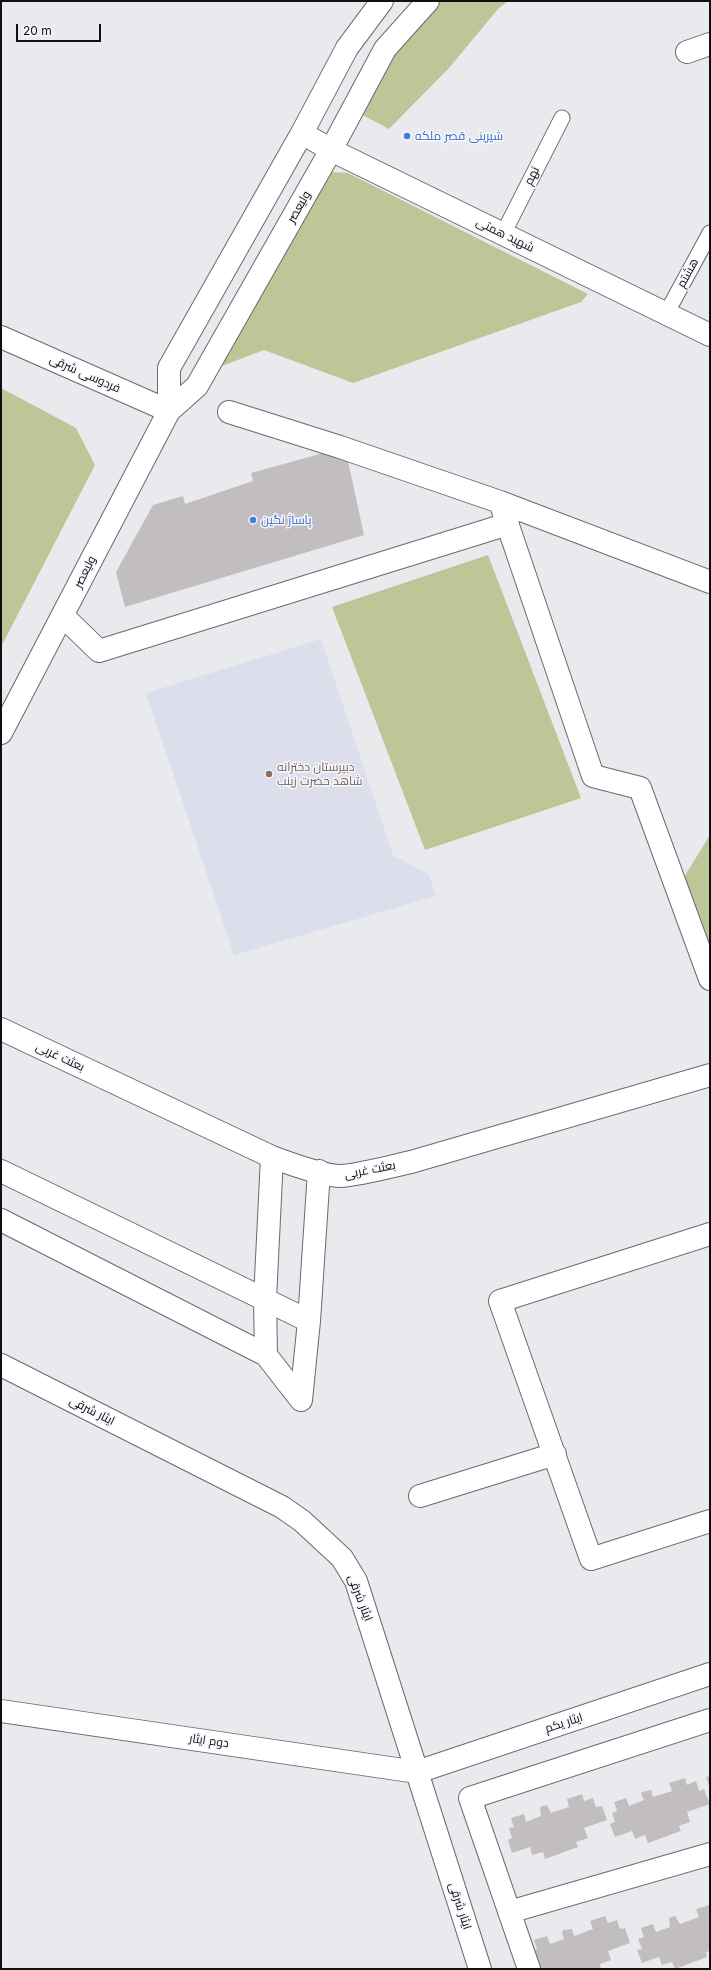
<!DOCTYPE html>
<html>
<head>
<meta charset="utf-8">
<style>
	body { margin:0 }
	#map { position:relative; width:711px; height:1970px; overflow:hidden; background:#e9eaee; font-family:Inter,sans-serif }
	canvas { display:block }
	.frame { position:absolute; inset:0; border:2px solid #0f1011; pointer-events:none }
	.scale { position:absolute; left:16px; top:24px; width:85px; height:18px; box-sizing:border-box; border:2px solid #0f1011; border-top:0; padding-left:5px; font-size:12px; line-height:14px; white-space:nowrap; color:#0f1011; -webkit-text-stroke:3px #f6f7fc; paint-order:stroke }
</style>
</head>
<body>
<div id="map">
<canvas width="711" height="1970"></canvas>
<div class="frame"></div>
<div class="scale">20 m</div>
</div>
<script>
const ctx = document.querySelector('canvas').getContext('2d');
ctx.lineJoin = 'round';
function fill(path, color) {
  ctx.fillStyle = color;
  ctx.fill(path, 'evenodd');
}
function trace(path, color, width, dash) {
  ctx.strokeStyle = color;
  ctx.lineWidth = width;
  ctx.lineCap = dash ? 'butt' : 'round';
  ctx.setLineDash(dash || []);
  ctx.stroke(path);
}
function label(font, color, halo, rows, align = 'center') {
  ctx.font = font + ' Inter,Cairo,sans-serif';
  ctx.lineWidth = 3;
  ctx.setLineDash([]);
  ctx.textBaseline = 'middle';
  ctx.strokeStyle = halo;
  ctx.fillStyle = color;
  for (const [text, x, y, turn = 0] of rows) {
    ctx.save();
    ctx.translate(x, y);
    ctx.rotate((+turn || 0) * Math.PI / 180);
    ctx.textAlign = isNaN(turn) ? turn : align;
    if (halo) ctx.strokeText(text, 0, 0);
    ctx.fillText(text, 0, 0);
    ctx.restore();
  }
}
fill(new Path2D(`
	M321,639L393,855L429,875L436,896L234,955L146,693Z`), '#dcdfeb');
fill(new Path2D(`
	M436,1H508L498,9L449,68L389,129L357,112L389,55Z
	M329,172L348,173L588,294L581,302L353,383L264,350L219,367Z
	M1,388L76,428L95,465L1,647Z
	M488,555L581,798L425,850L332,607Z
	M710,835V979L676,890Z`), '#bdc697');
fill(new Path2D(`
	M345,447L364,535L125,607L116,572L153,505L183,496L185,504L253,481L251,473Z
	M710,1776V1788L706,1777Z
	M685,1778L687,1785L696,1781L699,1791L704,1789L710,1804L687,1812L690,1822L679,1826L681,1831L648,1843L645,1835L635,1839L632,1831L615,1837L610,1824L615,1822L612,1813L617,1811L614,1802L626,1798L629,1806L644,1800L641,1794L642,1792L651,1790L653,1797L672,1791L669,1783Z
	M582,1794L584,1801L593,1798L596,1807L602,1806L607,1820L584,1828L588,1838L576,1842L578,1847L545,1859L543,1852L532,1855L530,1847L512,1853L508,1840L512,1838L509,1828L514,1827L511,1818L524,1814L526,1822L541,1816L540,1807L546,1805L548,1807L551,1813L569,1807L567,1799Z
	M710,1905V1951L706,1952L707,1957L675,1969L672,1962L662,1965L659,1957L642,1963L637,1950L642,1949L638,1939L644,1937L641,1928L653,1924L656,1932L670,1927L669,1918L675,1916L680,1924L699,1917L696,1909Z
	M605,1916L608,1923L617,1920L620,1929L625,1928L630,1943L608,1951L611,1960L600,1964L601,1969H533L532,1951L537,1949L534,1940L547,1936L550,1944L564,1939L562,1933L563,1930L572,1929L574,1936L593,1929L590,1921Z`), '#c2bec0');
const lane = new Path2D(`
	M503,234L562,118
	M666,314L710,233`);
const street = new Path2D(`
	M687,52L710,44
	M229,412L340,447L500,502L710,582
	M500,502L593,776L640,788L710,979
	M63,616L99,651L508,524
	M1,1029L272,1157C288,1163 325,1176 341,1176C364,1174 388,1167 411,1162L710,1075
	M1,1171L309,1321
	M1,1220L266,1355L301,1400
	M710,1234L500,1301L591,1559L710,1521
	M266,1355L265,1299L272,1157
	M1,1365L282,1507L302,1521L342,1558L356,1581L480,1969
	M301,1400L309,1321L319,1171
	M420,1496L555,1454
	M1,1711L417,1772L710,1674
	M509,1912L710,1854
	M529,1969L470,1798L710,1720`);
const secondary = new Path2D(`
	M302,133L331,150L710,335
	M1,337L169,411
	M169,411V368L302,133L347,48L382,1
	M1,733L169,411L197,386L331,150L385,49L428,1`);
trace(lane, '#696a6e', 17);
trace(street, '#696a6e', 24);
trace(secondary, '#696a6e', 24);
trace(lane, '#fff', 15);
trace(street, '#fff', 22);
trace(secondary, '#fff', 22);
for (const [x, y, r, color] of [
	[407,136,4,"#3f7fe0"],
	[253,520,4,"#3f7fe0"],
	[269,774,4,"#8d6e63"]
]) {
  const dot = new Path2D();
  dot.arc(x, y, r, 0, 2 * Math.PI);
  ctx.fillStyle = color;
  ctx.fill(dot);
  trace(dot, '#f6f7fc', 1.5);
}
label('12px', '#366cbe', '#f6f7fc', [
	["شیرینی قصر ملکه",415,136],
	["پاساژ نگین",261,520]
], 'left');
label('12px', '#0f1011', '#f6f7fc', [
	["نهم",532,176,-63],
	["ولیعصر",299,207,-60],
	["شهید همتی",505,235,26],
	["هشتم",688,273,-61],
	["فردوسی شرقی",85,374,24],
	["ولیعصر",85,572,-63],
	["بعثت غربی",60,1057,25],
	["بعثت غربی",370,1170,-11],
	["ایثار شرقی",92,1411,27],
	["ایثار شرقی",360,1598,69],
	["ایثار یکم",564,1723,-18],
	["دوم ایثار",209,1741,8],
	["ایثار شرقی",460,1906,72]
]);
label('12px', '#785e54', '#f6f7fc', [
	["دبیرستان دخترانه",277,767],
	["شاهد حضرت زینب",277,781]
], 'left');
</script>
</body>
</html>
